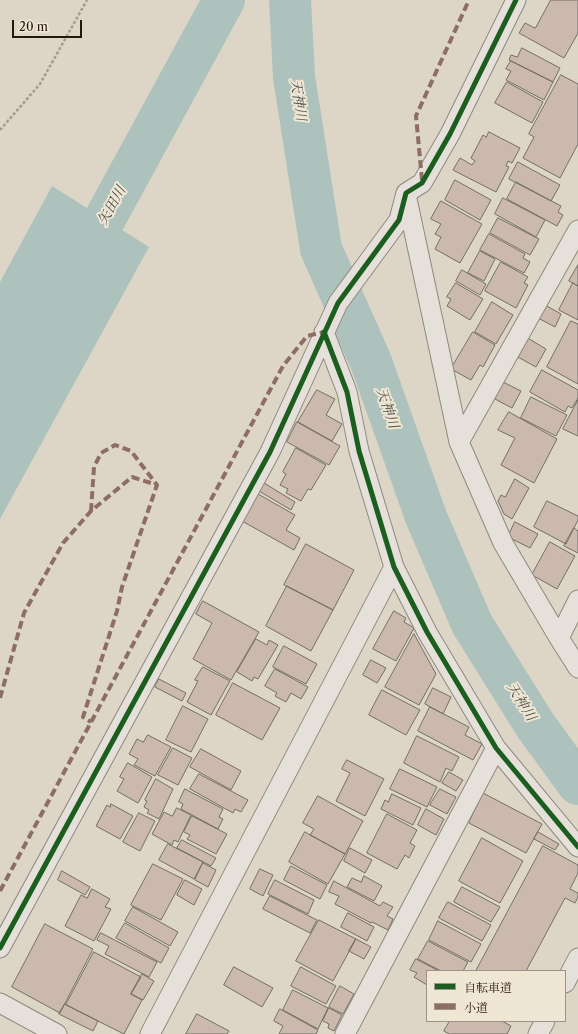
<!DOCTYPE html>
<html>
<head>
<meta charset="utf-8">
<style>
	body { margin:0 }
	#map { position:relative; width:578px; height:1034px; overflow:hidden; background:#ddd6c7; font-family:"Libre Caslon Text","Noto Serif JP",serif }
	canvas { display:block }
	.legend { position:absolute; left:426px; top:970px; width:140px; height:52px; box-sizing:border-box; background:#efe6d4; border:1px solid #9e9384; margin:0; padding:5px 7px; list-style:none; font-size:12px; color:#25170d }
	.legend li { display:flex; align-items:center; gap:8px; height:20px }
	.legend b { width:20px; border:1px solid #9e9384 }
	.scale { position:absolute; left:12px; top:20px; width:70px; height:18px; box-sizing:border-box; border:2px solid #25170d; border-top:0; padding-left:5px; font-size:12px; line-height:14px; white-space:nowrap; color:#25170d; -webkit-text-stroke:3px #efe6d4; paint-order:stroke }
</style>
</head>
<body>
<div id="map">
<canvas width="578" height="1034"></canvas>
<ul class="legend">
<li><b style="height:5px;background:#1b5e20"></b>自転車道</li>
<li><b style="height:5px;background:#8d6e63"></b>小道</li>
</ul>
<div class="scale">20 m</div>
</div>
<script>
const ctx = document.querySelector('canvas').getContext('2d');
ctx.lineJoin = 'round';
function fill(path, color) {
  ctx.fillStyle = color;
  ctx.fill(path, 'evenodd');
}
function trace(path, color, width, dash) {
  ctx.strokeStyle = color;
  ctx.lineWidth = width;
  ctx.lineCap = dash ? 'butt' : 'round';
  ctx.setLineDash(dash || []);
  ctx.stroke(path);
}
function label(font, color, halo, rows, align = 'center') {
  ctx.font = font + ' "Libre Caslon Text","Noto Serif JP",serif';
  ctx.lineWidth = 4;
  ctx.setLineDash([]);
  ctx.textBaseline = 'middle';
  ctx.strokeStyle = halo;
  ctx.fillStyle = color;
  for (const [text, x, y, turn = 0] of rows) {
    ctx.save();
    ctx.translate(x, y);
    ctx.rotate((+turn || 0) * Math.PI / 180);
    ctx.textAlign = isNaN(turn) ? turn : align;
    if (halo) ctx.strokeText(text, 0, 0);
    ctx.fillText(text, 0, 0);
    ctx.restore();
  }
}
fill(new Path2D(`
	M52,186L149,247L0,519V282Z`), '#adc2bc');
trace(new Path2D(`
	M290,0L294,77L321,249L371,362L426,517L472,624L535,725L578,784
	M77,270L224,0`), '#adc2bc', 42);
const building = new Path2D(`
	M551,0H578V33L564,58L519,33L525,23L535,28Z
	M522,48L560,68L553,82L509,60L511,55L517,57Z
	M511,61L553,82L544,100L506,80L511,71L506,69Z
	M561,75L578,84V144L560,178L523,158L534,137L529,134Z
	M507,82L543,102L532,123L495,103Z
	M489,132L520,148L512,163L508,161L506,166L509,167L496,192L453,170L460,158L472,165L475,161L471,158L483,135L486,137Z
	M518,162L560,185L551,201L509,179Z
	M455,180L491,200L480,220L445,200Z
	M516,182L561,206L558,212L563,215L557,226L507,199Z
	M503,198L545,220L536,237L495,214Z
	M441,201L482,224L460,263L435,249L441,237L435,234L441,224L431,219Z
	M498,218L539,239L530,255L490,233Z
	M489,234L525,254L523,258L530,262L524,273L480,250Z
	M480,251L495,259L484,281L468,273Z
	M501,262L528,277L524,283L528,285L516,308L485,291Z
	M578,265V286L569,281Z
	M462,270L486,284L480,295L456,281Z
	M456,283L483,299L470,320L447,306L451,299L447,297Z
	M573,283L578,286V320L559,310Z
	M492,302L513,315L496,344L475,332Z
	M545,305L561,314L555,327L538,318Z
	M571,321L578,324V384L547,367Z
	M473,332L495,345L483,367L480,365L471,380L451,369Z
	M526,337L546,349L536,367L516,356Z
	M542,370L578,390V398L572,408L568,406L565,412L530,392Z
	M503,382L521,391L512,408L495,399Z
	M317,390L335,399L326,415L342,424L332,441L298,422Z
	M531,397L567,415L556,436L521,418Z
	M578,400V436L563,429Z
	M509,412L557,439L534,483L501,465L515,438L498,430Z
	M297,422L340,446L329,465L287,442Z
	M296,448L326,465L311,490L308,489L301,501L286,493L288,489L280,485L286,474L283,472Z
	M515,479L529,488L512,519L504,514L498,501L501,495L505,497Z
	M264,483L295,502L291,510L259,491Z
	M258,494L295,515L286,530L300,538L294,550L242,521Z
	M547,501L578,516V520L566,544L534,527Z
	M515,522L538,534L530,548L508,537Z
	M574,528L578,531V553L564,546Z
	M550,542L575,556L557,589L532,575Z
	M306,544L354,570L333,610L284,585Z
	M287,586L333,610L311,651L266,626Z
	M203,601L259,632L231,680L193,659L212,623L196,614Z
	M394,611L406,618L404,622L414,628L396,661L373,649Z
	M414,634L436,674L419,705L385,687Z
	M256,639L267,645L269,640L278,645L258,679L254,677L252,681L237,672Z
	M284,646L317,664L306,684L273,667Z
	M371,660L386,668L377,683L363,675Z
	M203,667L230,681L211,715L187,702L198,681L195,680Z
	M275,669L308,687L301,699L291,693L286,702L275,696L277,693L265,686Z
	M159,679L186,693L182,701L155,687Z
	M233,683L280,708L262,740L216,715Z
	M433,688L451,697L443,714L425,704Z
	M382,690L420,710L406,735L369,715Z
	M183,706L208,719L191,752L166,740Z
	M430,707L469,727L465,735L482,744L473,760L418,731Z
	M148,735L171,747L155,776L134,765L138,759L129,754L137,739L143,742Z
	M417,736L459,757L452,771L446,768L440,782L404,763Z
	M173,748L192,758L178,785L158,775Z
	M201,749L241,771L231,790L190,767Z
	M347,760L384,779L365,816L336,801L350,773L342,769Z
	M128,763L152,777L138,803L117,791L124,779L120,777Z
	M400,769L437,787L427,807L390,789Z
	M449,772L463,780L456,791L442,783Z
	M199,774L248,800L241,812L235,809L233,813L190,789Z
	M156,779L173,789L159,819L147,813L149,810L144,807L147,801L145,800Z
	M185,789L223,809L219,817L223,819L218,829L181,809L183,804L179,802Z
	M440,789L456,797L447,814L430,805Z
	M483,793L542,824L526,853L469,823Z
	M392,794L421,808L413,825L381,809L385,800L388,802Z
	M318,796L363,821L345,854L310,835L314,829L303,823Z
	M111,804L133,816L120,839L96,826L107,805L110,807Z
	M177,808L191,815L178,842L174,840L172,845L152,834L164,812L172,816Z
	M426,809L444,819L436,835L418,825Z
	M139,813L155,821L140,851L123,842Z
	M387,814L417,830L410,843L415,846L409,858L405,855L397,869L367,853Z
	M192,816L227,834L216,854L187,839L190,835L184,832Z
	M305,832L345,854L328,884L289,862Z
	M538,832L559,844L555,850L534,839Z
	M482,838L523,861L500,903L459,881Z
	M182,840L216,858L211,866L177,848Z
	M168,844L203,862L194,879L159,860Z
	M543,846L578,865V873L570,889L578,893V897L575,903L565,898L526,971H476Z
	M350,848L372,860L365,873L344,861Z
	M203,863L216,870L208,887L195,880Z
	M153,864L183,879L161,920L131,905Z
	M291,866L327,885L320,899L284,880Z
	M260,869L273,875L263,896L250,889Z
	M62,871L90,887L85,895L58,880Z
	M364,876L382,886L374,901L347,887L352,878L361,882Z
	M185,880L202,889L194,905L177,895Z
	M275,880L314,900L308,914L268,894Z
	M334,881L380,906L383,902L393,907L387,916L393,919L388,930L372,922L371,923L335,904L339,896L329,892Z
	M462,887L500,907L491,922L454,902Z
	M92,889L110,899L105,907L111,909L94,941L65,926L81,895L87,898Z
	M270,896L317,920L310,933L263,909Z
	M448,902L491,925L482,941L439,918Z
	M133,907L178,932L170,946L125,921Z
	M348,913L374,927L367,941L341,927Z
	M319,920L356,939L333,981L296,961Z
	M438,921L481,944L471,962L429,940Z
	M125,923L169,948L161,963L116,938Z
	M45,924L93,949L60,1013L12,987Z
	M101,933L157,962L149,977L105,954L109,946L97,940Z
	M356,939L371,947L364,959L349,951Z
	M428,941L468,962L463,971H441L418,959Z
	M94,952L141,977L131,994L142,1000L124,1034L66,1005Z
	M416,959L439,971H427V985L414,977L417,973L410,970Z
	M234,967L273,988L262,1007L224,985Z
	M301,967L336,986L326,1004L291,986Z
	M142,974L154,981L143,1000L131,994Z
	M340,986L354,994L343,1014L329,1007Z
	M293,990L328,1008L318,1029L283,1010Z
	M65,1004L98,1021L93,1031L59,1014Z
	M329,1008L342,1015L334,1031L328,1028L329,1024L323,1021Z
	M280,1009L318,1030L316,1034H279L283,1026L274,1021Z
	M197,1014L229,1031L227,1034H186Z
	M450,1021H502L511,1026L507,1034H449L444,1031Z`);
fill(building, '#cbb9ad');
trace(building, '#736e65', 1);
const minor = new Path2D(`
	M407,199L459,442L503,543L559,638L578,668
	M324,332L347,392L359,451L394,567L427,632L496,748L578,847
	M459,442L578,230
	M559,638L578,600
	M0,948L270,452L338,303L399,220L406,193L422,183L450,134L516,0
	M565,983L578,958
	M0,1003L57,1034
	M150,1034L394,567
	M345,1034L496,748
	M538,1034L545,1021`);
trace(minor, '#8e887e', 21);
trace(new Path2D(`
	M0,130L40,84L87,0`), '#a19c95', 2.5, [3, 2]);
trace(minor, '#e5e1da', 19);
trace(new Path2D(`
	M422,180L416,116L469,0
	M91,511L94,467L101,453L115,445L131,451L157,485
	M0,698L24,613L63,543L91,511L132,477L157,485L122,587L117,611L83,717L91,722
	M0,891L283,366L307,336L324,332`), '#8d6e63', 4, [8, 4]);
trace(new Path2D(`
	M324,332L347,392L359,451L394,567L427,632L496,748L578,847
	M0,948L270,452L338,303L399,220L406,193L422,183L450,134L516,0`), '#1b5e20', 5);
label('italic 14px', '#4d5049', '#efe6d4', [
	["天神川",298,100,82],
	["矢田川",112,206,-61],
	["天神川",387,408,71],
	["天神川",521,702,58]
]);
</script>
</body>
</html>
